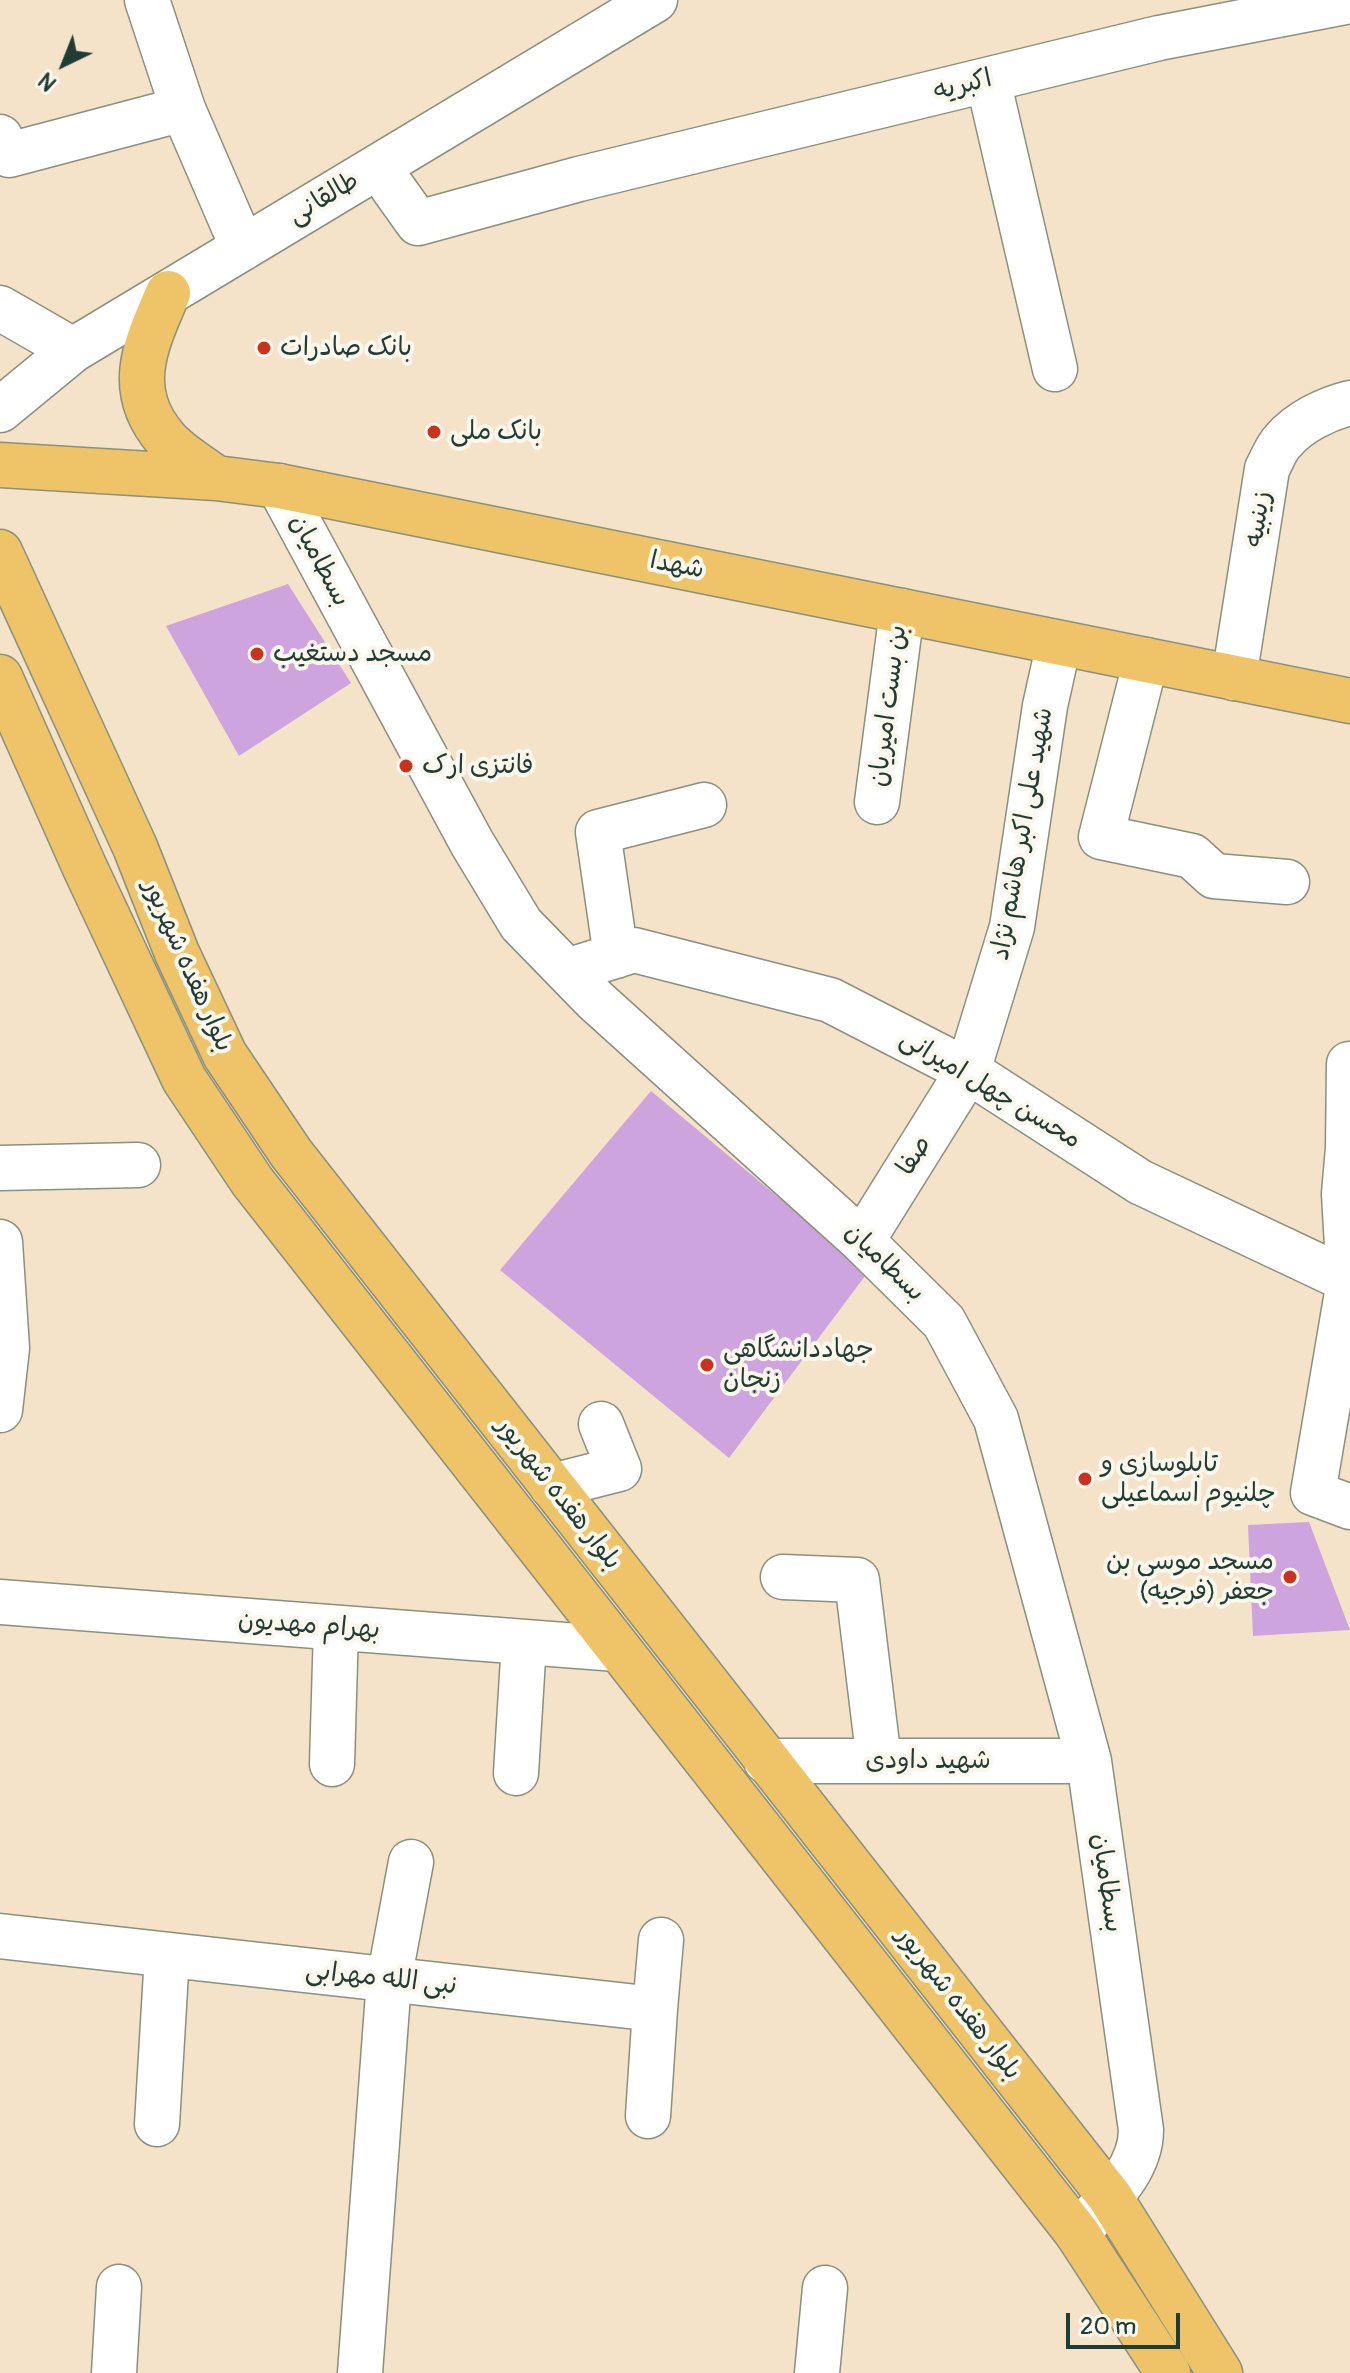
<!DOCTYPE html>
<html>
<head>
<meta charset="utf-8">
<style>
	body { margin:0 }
	#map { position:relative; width:1350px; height:2373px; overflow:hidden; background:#f4e3c9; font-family:Pangolin,sans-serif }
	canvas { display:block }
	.north { position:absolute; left:24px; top:24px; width:80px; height:80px; -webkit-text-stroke:6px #fbf7ec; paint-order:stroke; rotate:223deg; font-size:22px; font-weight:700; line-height:32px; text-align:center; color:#1f3d34 }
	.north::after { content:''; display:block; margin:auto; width:28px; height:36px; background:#1f3d34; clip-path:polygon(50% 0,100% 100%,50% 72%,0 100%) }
	.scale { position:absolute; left:1066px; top:2313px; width:114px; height:36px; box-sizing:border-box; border:4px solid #1f3d34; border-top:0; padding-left:10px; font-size:24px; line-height:28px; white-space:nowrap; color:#1f3d34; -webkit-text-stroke:6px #fbf7ec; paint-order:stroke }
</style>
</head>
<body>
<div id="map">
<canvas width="1350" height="2373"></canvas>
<div class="north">N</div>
<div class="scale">20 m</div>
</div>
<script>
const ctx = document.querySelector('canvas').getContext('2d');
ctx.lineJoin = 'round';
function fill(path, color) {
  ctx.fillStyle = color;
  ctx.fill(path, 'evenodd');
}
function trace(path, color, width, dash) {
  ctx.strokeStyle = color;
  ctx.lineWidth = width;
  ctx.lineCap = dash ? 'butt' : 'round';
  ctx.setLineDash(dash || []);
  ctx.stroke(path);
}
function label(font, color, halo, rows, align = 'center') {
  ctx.font = font + ' Pangolin,"Playpen Sans Arabic",sans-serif';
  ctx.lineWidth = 8;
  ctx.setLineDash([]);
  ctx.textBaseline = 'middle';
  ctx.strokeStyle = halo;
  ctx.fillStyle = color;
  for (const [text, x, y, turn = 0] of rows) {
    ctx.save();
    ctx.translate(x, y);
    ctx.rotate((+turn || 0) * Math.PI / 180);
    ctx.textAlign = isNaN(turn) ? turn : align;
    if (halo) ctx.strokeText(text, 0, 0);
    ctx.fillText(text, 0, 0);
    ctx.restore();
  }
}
fill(new Path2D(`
	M288,584L351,683L239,756L166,626Z
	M651,1091L868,1272L729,1458L500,1270Z
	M1309,1522L1350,1630L1253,1636L1248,1525Z`), '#cea4de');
const minor = new Path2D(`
	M147,0L183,109L243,248
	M988,80L1055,369
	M0,137L9,155L183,109
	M378,167L418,223L579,179L1159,38L1350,1
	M0,308L73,350
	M0,410L73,350L655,0
	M279,486L472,843L521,924L595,1000L862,1241L944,1322L996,1419L1089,1761L1141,2130C1141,2172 1103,2204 1077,2233
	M1146,660L1101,837L1192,856L1214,876L1287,882
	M1234,678L1267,469C1272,460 1276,448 1283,441C1299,422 1326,409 1350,403
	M877,802L902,611
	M616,956L598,832L704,805
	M567,971L634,950L830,1000L968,1071L1140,1182L1350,1281
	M1349,1064L1348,1148L1344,1194L1349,1281L1313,1493L1350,1507
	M0,1168L138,1165
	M862,1241L968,1071L1012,927L1045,706L1059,643
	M0,1242L7,1348L0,1410
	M552,1486L619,1469L601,1424
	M783,1577L857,1580L879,1761
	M0,1602L617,1649
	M766,1761H1089
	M332,1764L336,1628
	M516,1773L524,1642
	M0,1936L655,2009L648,2116
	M655,2009L661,1940
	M157,2124L167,1955
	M114,2373L119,2287
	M360,2373L389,1980L411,1862
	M817,2373L825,2288`);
const major = new Path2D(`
	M168,293C145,346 124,390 166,439C179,454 200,466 216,478
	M0,465L216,478L279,486L1350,701
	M0,552L135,847L177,953L225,1055L291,1153L1110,2197L1220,2373
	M0,677L85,868L184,1079L252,1181L1077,2233L1168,2373`);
trace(minor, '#8a907e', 47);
trace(major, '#8a907e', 47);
trace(minor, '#fff', 44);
trace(major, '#efc469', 44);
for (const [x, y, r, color] of [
	[264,348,8,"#c8321e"],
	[434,432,8,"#c8321e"],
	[257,654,8,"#c8321e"],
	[406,766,8,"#c8321e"],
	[707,1365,8,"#c8321e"],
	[1085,1479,8,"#c8321e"],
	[1290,1577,8,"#c8321e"]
]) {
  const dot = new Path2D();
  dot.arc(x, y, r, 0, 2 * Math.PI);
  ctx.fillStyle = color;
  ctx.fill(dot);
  trace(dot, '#fbf7ec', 3);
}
label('26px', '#1f3d34', '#fbf7ec', [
	["اکبریه",963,86,-14],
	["طالقانی",324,199,-31],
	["زینبیه",1259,519,-81],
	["بسطامیان",319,561,62],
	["شهدا",677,566,11],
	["بن بست امیریان",889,706,-83],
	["شهید علی اکبر هاشم نژاد",1023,834,-80],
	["بلوار هفده شهریور",187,966,66],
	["محسن چهل امیرانی",990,1090,31],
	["صفا",915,1156,-58],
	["بسطامیان",884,1263,44],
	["بلوار هفده شهریور",558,1494,52],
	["بهرام مهدیون",309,1626,4],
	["شهید داودی",928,1761],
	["بسطامیان",1106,1883,82],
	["نبی الله مهرابی",381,1979,6],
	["بلوار هفده شهریور",958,2004,52]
]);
label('26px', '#1f3d34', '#fbf7ec', [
	["بانک صادرات",280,348],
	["بانک ملی",450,432],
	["مسجد دستغیب",273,654],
	["فانتزی ارک",422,766],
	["جهاددانشگاهی",723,1350],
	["زنجان",723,1380],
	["تابلوسازی و",1101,1464],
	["چلنیوم اسماعیلی",1101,1494],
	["مسجد موسی بن",1274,1562,"right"],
	["جعفر (فرجیه)",1274,1592,"right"]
], 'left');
</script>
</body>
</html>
